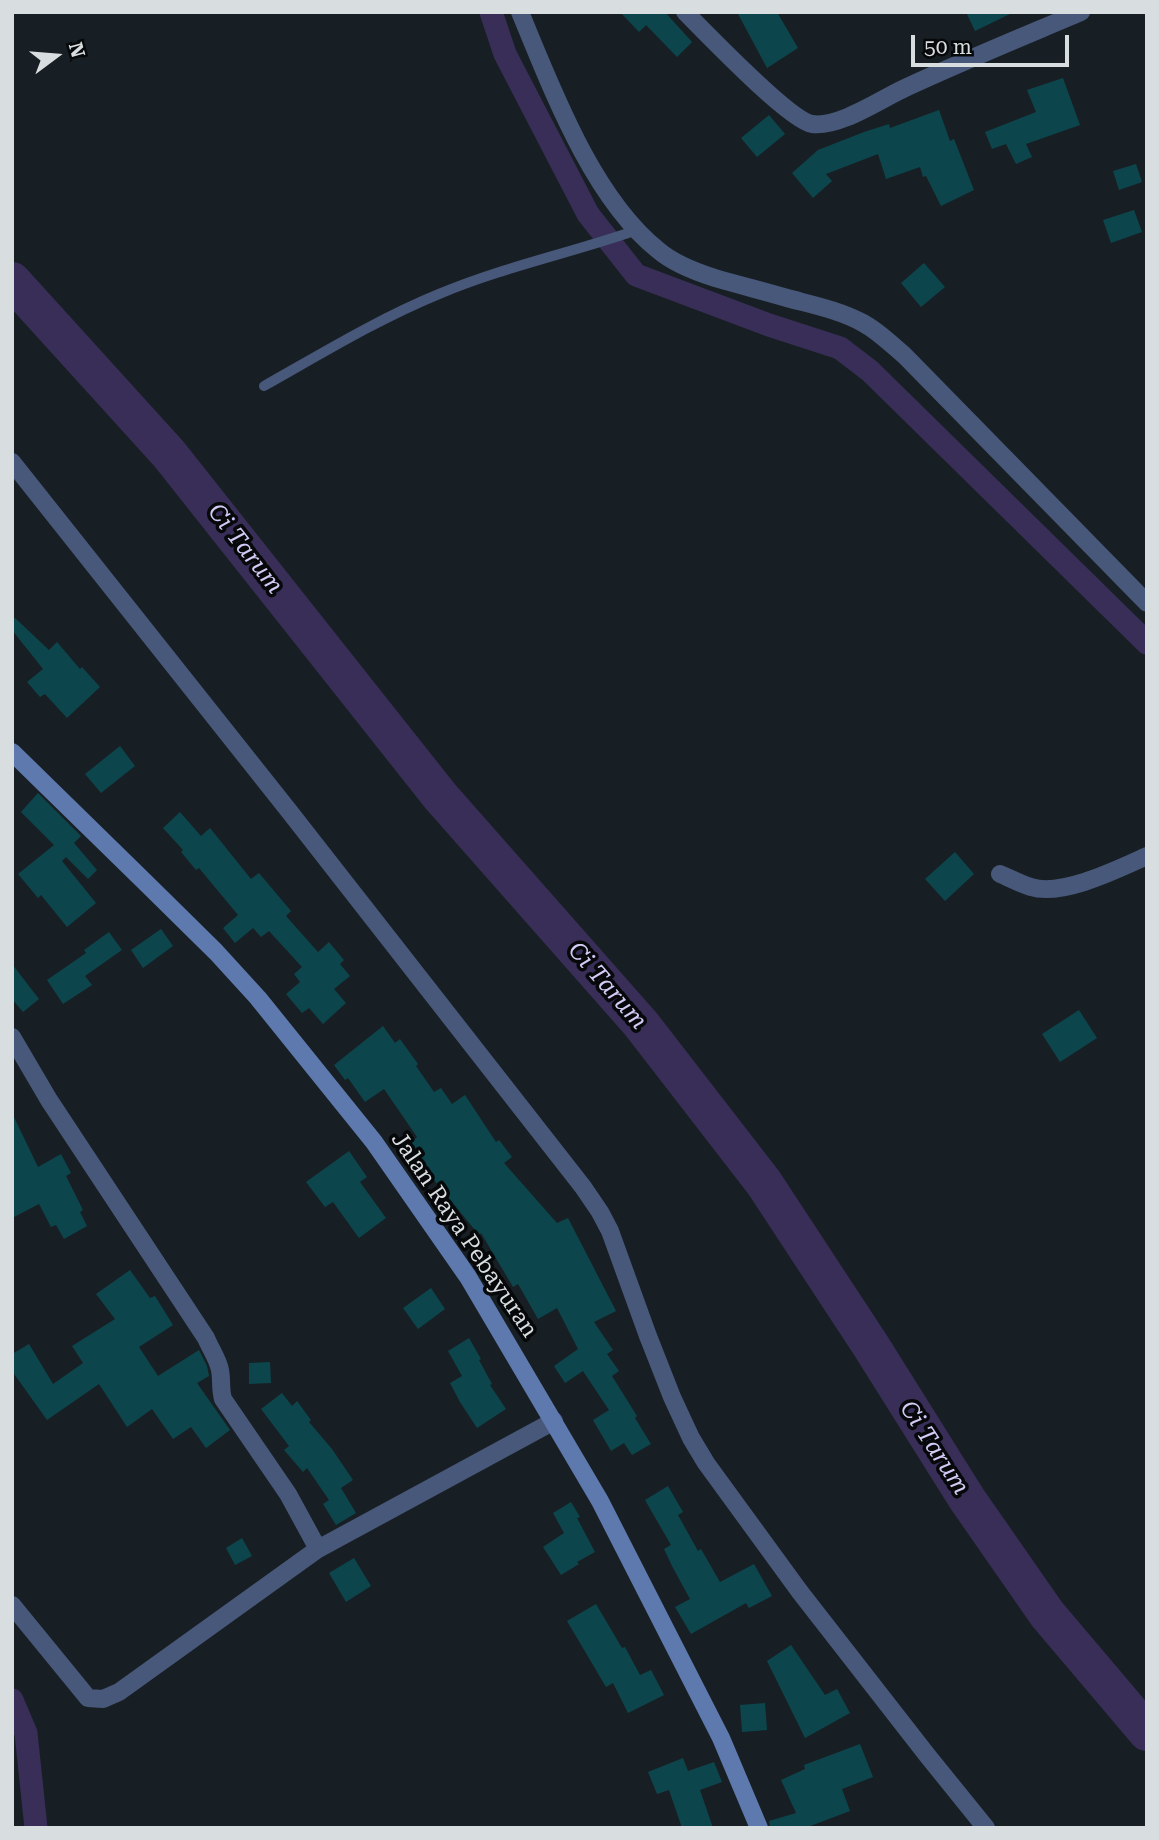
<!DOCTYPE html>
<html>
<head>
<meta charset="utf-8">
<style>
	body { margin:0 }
	#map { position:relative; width:1159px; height:1840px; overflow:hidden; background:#181f24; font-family:"Roboto Serif",serif }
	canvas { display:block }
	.frame { position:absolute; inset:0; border:14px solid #d8dde0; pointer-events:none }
	.north { position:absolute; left:21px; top:21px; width:70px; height:70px; -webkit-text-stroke:5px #06080a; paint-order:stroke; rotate:74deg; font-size:19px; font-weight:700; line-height:28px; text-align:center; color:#d8dde0 }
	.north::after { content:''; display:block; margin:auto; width:24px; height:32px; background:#d8dde0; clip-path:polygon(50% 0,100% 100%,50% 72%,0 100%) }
	.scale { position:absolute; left:911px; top:35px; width:158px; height:32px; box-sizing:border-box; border:4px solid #d8dde0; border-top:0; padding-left:9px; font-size:21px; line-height:24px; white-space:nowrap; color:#d8dde0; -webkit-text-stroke:5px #06080a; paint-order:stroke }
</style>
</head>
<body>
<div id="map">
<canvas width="1159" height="1840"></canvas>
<div class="frame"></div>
<div class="north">N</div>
<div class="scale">50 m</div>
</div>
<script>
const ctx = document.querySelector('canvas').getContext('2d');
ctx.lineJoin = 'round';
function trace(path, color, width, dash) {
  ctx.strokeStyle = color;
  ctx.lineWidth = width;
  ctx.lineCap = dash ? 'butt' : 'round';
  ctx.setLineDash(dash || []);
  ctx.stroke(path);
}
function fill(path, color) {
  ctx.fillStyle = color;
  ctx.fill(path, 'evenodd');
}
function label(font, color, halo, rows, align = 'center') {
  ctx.font = font + ' "Roboto Serif",serif';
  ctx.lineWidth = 7;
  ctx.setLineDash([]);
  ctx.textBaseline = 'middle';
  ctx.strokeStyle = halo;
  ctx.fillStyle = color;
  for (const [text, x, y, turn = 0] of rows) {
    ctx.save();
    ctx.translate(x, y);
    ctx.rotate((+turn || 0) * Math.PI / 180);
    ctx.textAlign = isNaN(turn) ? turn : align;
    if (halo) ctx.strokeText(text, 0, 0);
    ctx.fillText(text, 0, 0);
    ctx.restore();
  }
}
trace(new Path2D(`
	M491,12L505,54L588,214L636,275L769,325L840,348L870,371L1147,643
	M12,1700L26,1733L36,1828`), '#382e57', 23);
trace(new Path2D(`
	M12,281L169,454L440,796L641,1024L764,1183L871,1346L967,1499L1047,1614L1147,1732`), '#382e57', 38);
fill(new Path2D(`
	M620,12H665L692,42L677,57L646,25L639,32Z
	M737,12H777L798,48L767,68Z
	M966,12H1014L975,31Z
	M1063,78L1080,125L1026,144L1032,157L1016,164L1006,144L992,149L985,132L1036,112L1027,90Z
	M939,110L950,141L954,139L974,190L941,206L926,176L923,177L920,167L886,179L878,154L826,174L832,181L813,198L792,173L818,150L864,132L889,124L890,128Z
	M769,115L785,134L757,157L741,138Z
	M1136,164L1142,182L1119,190L1113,171Z
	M1134,210L1142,232L1111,243L1103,220Z
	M924,263L945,287L921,307L901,283Z
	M15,618L49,650L57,642L80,669L82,667L100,687L67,718L45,694L40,697L27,682L43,669L12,630V620Z
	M120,746L135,766L101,793L85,774Z
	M38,793L81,836L74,843L97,870L88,879L66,857L62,861L96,903L67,927L41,895L38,898L18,874L54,845L21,812Z
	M180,812L201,836L210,828L251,879L259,873L291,911L286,916L318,952L329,942L344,960L340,964L350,976L334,989L346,1003L323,1024L309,1008L302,1013L286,994L300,982L294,974L302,967L269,931L261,937L253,928L235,943L223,928L238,915L199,868L196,870L181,852L183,850L163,828Z
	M955,852L974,874L945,901L925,879Z
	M161,929L173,946L143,968L131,950Z
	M109,932L122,950L85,976L92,985L63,1004L47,980L86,953L84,950Z
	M12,964L39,999L23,1012L12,999Z
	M1079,1010L1097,1038L1060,1062L1042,1034Z
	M383,1026L395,1043L400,1039L418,1064L416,1066L434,1092L441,1088L452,1104L465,1095L496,1142L499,1140L512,1157L504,1163L557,1223L568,1218L616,1311L594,1322L613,1350L607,1354L619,1371L612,1376L637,1416L635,1418L651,1444L632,1455L624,1443L611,1451L593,1420L609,1410L583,1371L565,1383L554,1366L578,1349L557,1308L538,1319L518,1284L513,1287L481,1233L479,1235L420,1163L408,1144L417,1137L384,1089L365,1102L348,1078L345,1080L334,1065Z
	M12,1113L38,1167L61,1154L71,1173L66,1176L83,1210L80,1212L87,1226L64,1239L56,1225L51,1227L39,1204L12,1218Z
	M349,1151L367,1177L360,1182L386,1218L359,1238L333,1202L325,1207L306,1182Z
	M130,1270L150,1298L155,1296L173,1325L139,1347L158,1376L199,1350L207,1366L209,1376L197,1383L230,1430L206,1448L191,1427L173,1439L152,1409L127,1427L99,1384L47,1420L12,1371V1354L29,1344L53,1384L83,1363L72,1346L115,1319L96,1294Z
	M431,1288L445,1309L418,1329L403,1308Z
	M469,1338L481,1359L479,1360L492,1384L490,1385L506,1409L477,1428L460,1402L450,1383L462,1376L448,1351Z
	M270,1362L271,1383L249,1384V1363Z
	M282,1393L292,1406L297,1401L311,1420L309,1422L332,1449L353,1480L341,1488L356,1513L336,1525L323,1504L329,1500L307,1468L303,1472L284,1450L289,1446L261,1409Z
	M668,1486L683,1512L678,1515L698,1551L701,1549L720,1582L754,1564L772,1596L749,1608L746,1603L691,1634L675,1607L690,1599L672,1566L664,1549L671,1545L645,1500Z
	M571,1502L580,1517L577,1518L595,1552L577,1562L579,1564L561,1575L543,1547L564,1533L553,1513Z
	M242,1538L252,1556L235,1565L226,1548Z
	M354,1558L371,1586L346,1602L329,1573Z
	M596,1604L622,1648L625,1647L640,1675L651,1670L664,1695L628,1713L613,1683L606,1687L567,1621Z
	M791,1645L825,1695L837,1689L850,1713L805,1738L767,1661Z
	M765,1703L767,1730L742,1732L740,1705Z
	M860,1744L873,1777L842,1789L850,1811L805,1828H770L769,1821L796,1813L781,1780L805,1769L804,1765Z
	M683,1758L688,1771L714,1762L722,1782L700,1790L713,1828H682L669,1790L657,1794L648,1772Z`), '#0c464c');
trace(new Path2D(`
	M264,386C321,354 378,319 439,294C503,267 571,253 637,230`), '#48587a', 10);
trace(new Path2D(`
	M520,12C552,89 592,197 658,250C673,263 696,272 715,278C739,285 763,291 787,298C813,305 839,310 863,323C878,331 891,344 905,356L1147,603
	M685,12C706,33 789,120 812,124C839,128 881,99 905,88C963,61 1022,37 1081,12
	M12,462L289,811L583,1187L600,1212L610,1231L648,1336L672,1397L691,1438L706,1463L800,1592L927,1755L986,1828
	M1000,874C1010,878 1020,884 1031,887C1062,897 1118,869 1147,856
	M12,1037L49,1100L206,1338C210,1348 218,1359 220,1370C222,1380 220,1389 223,1399L288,1494L318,1549
	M12,1605L88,1698L103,1699L119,1692L318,1549L554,1421`), '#48587a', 18);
trace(new Path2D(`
	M12,752L147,884L216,952L258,998L374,1142L468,1277L600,1501L721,1738L759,1828`), '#5e79ae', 18);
label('23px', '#d8dde0', '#06080a', [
	["Jalan Raya Pebayuran",464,1235,56]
]);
label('italic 24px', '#d2caf5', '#06080a', [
	["Ci Tarum",245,549,52],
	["Ci Tarum",607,986,49],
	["Ci Tarum",934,1448,57]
]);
</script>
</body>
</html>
